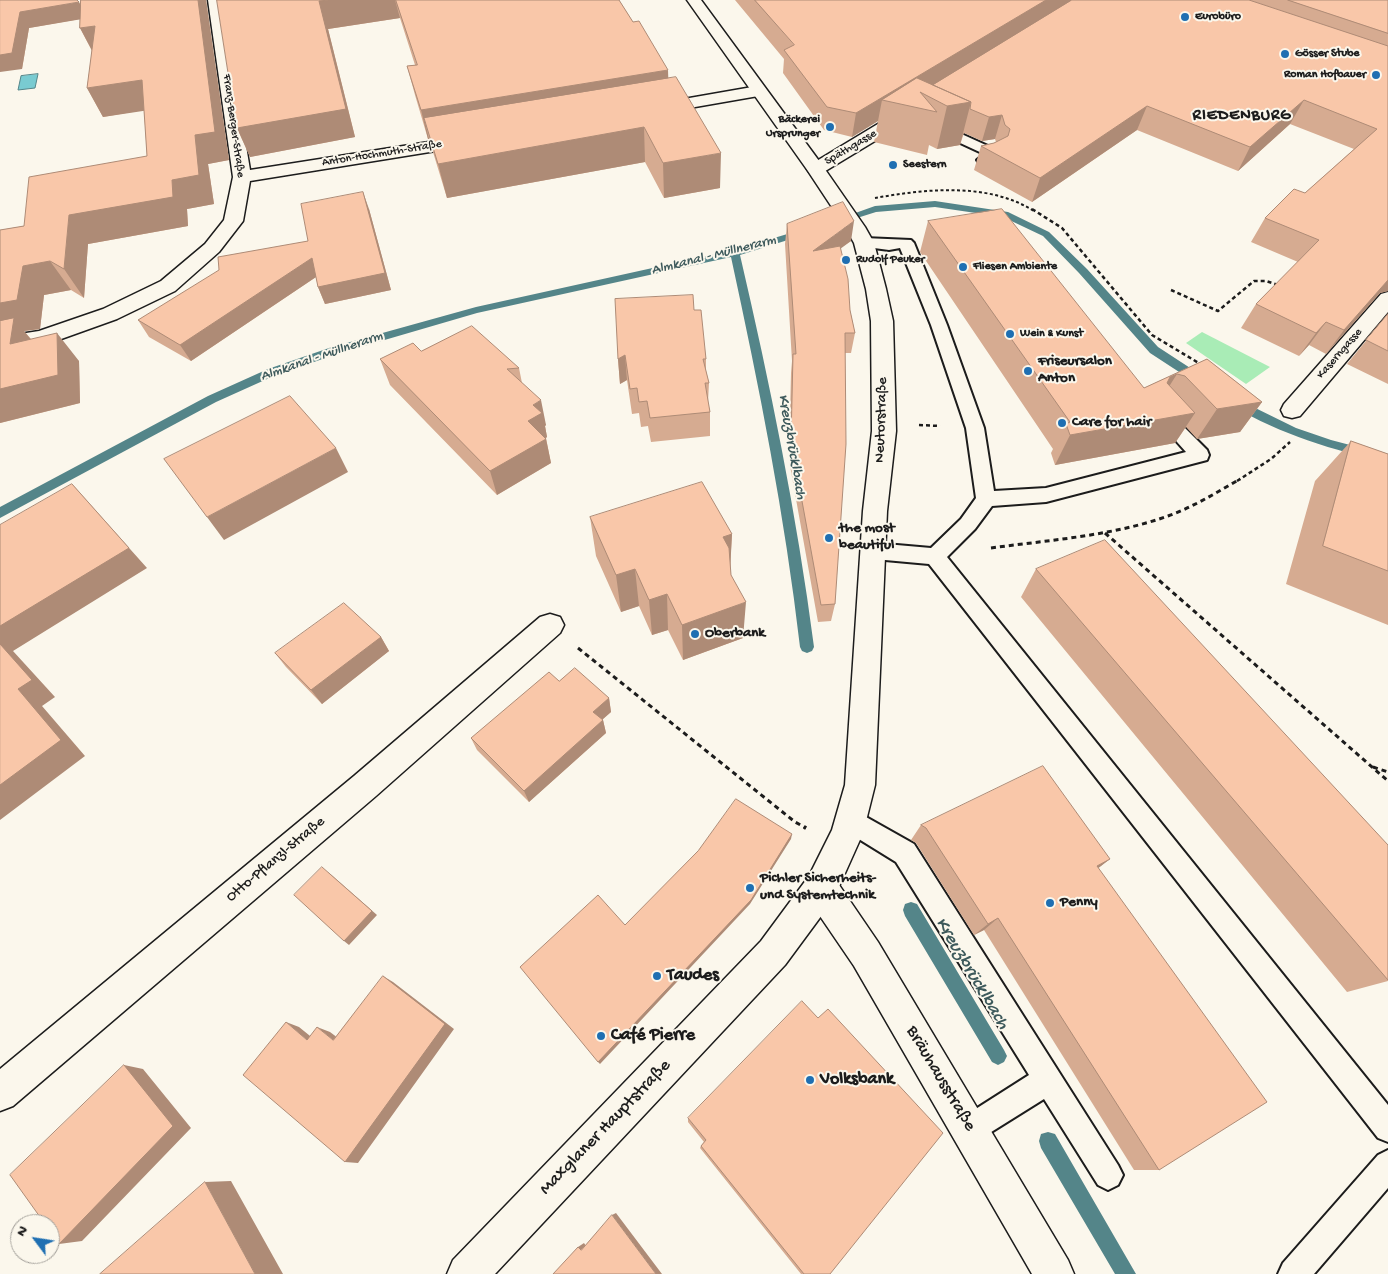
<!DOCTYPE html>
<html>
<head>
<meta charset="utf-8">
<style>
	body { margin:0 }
	#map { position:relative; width:1388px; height:1274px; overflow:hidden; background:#fbf7ec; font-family:"Gochi Hand",sans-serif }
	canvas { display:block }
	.north { position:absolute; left:10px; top:1214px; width:50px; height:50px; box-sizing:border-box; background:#fbf7ec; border:1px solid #a29f99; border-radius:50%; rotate:301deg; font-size:14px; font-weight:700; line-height:20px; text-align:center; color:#1c1c1c }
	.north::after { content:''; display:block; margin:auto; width:18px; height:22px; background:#1f6fb2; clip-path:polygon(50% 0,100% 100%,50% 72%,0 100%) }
</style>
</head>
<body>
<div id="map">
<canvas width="1388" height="1274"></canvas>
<div class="north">N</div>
</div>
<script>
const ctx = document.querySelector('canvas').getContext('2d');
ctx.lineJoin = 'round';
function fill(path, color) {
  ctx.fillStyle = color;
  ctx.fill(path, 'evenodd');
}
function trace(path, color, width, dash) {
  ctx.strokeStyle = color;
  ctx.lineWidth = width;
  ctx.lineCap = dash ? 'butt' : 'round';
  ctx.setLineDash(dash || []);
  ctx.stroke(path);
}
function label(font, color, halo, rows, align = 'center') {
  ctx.font = font + ' "Gochi Hand",sans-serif';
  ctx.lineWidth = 4;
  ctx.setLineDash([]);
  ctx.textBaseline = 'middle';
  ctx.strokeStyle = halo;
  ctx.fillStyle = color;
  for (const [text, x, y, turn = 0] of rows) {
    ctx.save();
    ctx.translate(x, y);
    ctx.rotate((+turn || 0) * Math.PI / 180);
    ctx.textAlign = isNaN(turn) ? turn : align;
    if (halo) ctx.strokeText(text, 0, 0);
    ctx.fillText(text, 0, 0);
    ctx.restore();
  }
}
fill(new Path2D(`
	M1202,332L1270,367L1246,384L1186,343Z`), '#a9ecb6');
const water = new Path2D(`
	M38,74L35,88L18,90L21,76Z`);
fill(water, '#79cbd1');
trace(water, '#548589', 1);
fill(new Path2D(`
	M935,201L1008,212L1049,232L1087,269L1158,347L1204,377L1206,380L1204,383H1196L1150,353L1079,273L1043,236L1003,217L935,207L876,212L838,224L833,221L875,206Z
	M804,229L809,232L807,234L740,255C770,384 797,515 814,647L812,651L807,653L802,651L800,647C785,516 759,386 731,257L477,313L340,353L276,375L216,402L0,518V507L208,396L268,369L332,347L476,307L734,250Z
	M1237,399L1296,428L1331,440L1388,455V463C1334,450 1281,435 1233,406L1231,403L1233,400Z
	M911,902L917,904L1004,1050L1007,1056L1004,1062L998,1065L992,1062L905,916L903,910L905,904Z
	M1048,1132L1055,1134L1136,1274H1115L1041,1148L1039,1141L1041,1134Z`), '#548589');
const service = new Path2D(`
	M935,122L999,151L1001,154L989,163H979L977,160L984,154L930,129L928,126L930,123Z
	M864,238L911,240L914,243L947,325L984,428L994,491L1046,488L1186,452L1152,414L1155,410L1161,408L1167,410L1207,450L1209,455L1207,460L1046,502L992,506L975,529L947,557L1388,1105V1142L1378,1138L929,564L874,559L867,557L864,551L867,545L874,543L931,548L961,519L976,498L966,428L931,325L900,248L889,250L859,246L856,243L859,240Z
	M850,808L914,844L1118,1165L1123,1175L1118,1185L1108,1190L1098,1185L1044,1099L980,1139L970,1143L960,1139L956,1129L960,1119L1029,1075L896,862L841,828L838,820L841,812Z
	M1388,1150V1188L1314,1274H1278L1283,1263L1378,1155Z`);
const minor = new Path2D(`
	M208,0H222L250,170L467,136L473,137L476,141L473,145L467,146L250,181L243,221L219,252L175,291L117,319L50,343L0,351V337L39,331L103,309L161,281L205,244L224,220L233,177Z
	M758,86L764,87L766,91L764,95L655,114L649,113L647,109L649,105L655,104Z
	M907,109L913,110L916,114L913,118L822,173L816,174L810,173L807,169L810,165L901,110Z
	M1388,292V312L1300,416L1292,418L1284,416L1281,410L1284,404L1381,294Z
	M550,614L560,617L564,625L560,633L376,796L13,1106L0,1111V1069L354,776L540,617Z
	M821,872L833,876L878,942L1068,1260L1074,1274H1032L854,966L809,900L805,888L809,876Z`);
const tertiary = new Path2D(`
	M687,0H701L822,165L865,227L874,243L886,289L893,321L896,431L887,511L875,785L863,833L833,900L785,965L495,1274H447L453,1260L761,941L809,876L832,830L845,785L863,511L872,431L871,321L866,289L854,243L845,227L808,171Z`);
trace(service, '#1c1c1c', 4);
trace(minor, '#1c1c1c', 3);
trace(tertiary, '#1c1c1c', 3);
trace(new Path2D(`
	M875,198C926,189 988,182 1034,211`), '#1c1c1c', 2, [3, 2.5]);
trace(new Path2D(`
	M1032,209L1062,228L1152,335L1202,365
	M1171,290L1218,311L1254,281H1266L1278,285
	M919,425L940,426
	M1237,481L1271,459L1290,442`), '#1c1c1c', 2.5, [4, 3]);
trace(new Path2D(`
	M1105,533L1388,781
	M991,548C1050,540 1112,536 1168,516C1193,507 1216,493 1240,479
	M578,648L795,822L806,828
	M1373,767L1388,772`), '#1c1c1c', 3, [5, 4]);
trace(new Path2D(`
	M804,827L806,828`), '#1c1c1c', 4, [6, 5]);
fill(service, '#fbf7ec');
fill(minor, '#fbf7ec');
fill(tertiary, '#fbf7ec');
fill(new Path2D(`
	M0,0L81,5L206,0L229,160L208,164L214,204L187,209L188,226L88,244L84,298L71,290L44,295L40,329L24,331L31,339L79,361L80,403L0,423V230L24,226L147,156L144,110L103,117L87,88L92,51L80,28V19L29,28L22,69Z
	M217,0H619L669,79L720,188L664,198L645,162L447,198L429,139H428L415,95L407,66L415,65L400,18L328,29L355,137L250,157L237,128Z
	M735,0H1388V291L1380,293L1326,354L1309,345L1299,356L1241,328L1256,304L1298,262L1251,242L1265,218L1305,193L1354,149L1290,124L1238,171L1137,130L1032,202L974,170L981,146L994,143L996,142L995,139L982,141L964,133L960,145L937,149L929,145L927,155L874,142L878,121L852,137L824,130L783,73L784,59Z
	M369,209L391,290L325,304L318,287L316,277L191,361L149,337L138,320L308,241Z
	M928,221L1144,388L1207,359L1262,402L1240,432L1197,439L1186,427L1175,443L1055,465L1051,453L1053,449L920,252Z
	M787,224L851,241L840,248L850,310L855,333L851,353H845L835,604L831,621L818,622L789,460L791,373L792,361L785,244Z
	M694,310L706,359V371L709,383L708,402L710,412V436L651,442L648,426L641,427L639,413L632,414L627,380L620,384L618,359Z
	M1388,314V384L1347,364Z
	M421,351L519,368L522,383L546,425L545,426L547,437L546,438L551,463L497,495L390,385L380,359Z
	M1351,441L1388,454V625L1286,584L1315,481Z
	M590,517L732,534L730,567L731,575L743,638L683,660L668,630L652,635L639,606L621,612L596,556Z
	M1036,569L1388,845V981L1347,992L1021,597Z
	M381,637L389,651L322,704L286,667L275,653Z
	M559,681L609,698L611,712L602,720H603L606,733L529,802L477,750L471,738Z
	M921,825L1110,859L1098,868L1159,1170H1134L984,930L974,935L916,843L911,840Z
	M688,1118L830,1274H801L700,1148L701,1146L704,1142L688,1122Z`), '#d6ab91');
fill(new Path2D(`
	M198,0H206L229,160L208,164L214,204L187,209L188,226L88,244L84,298L64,269L69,215L172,180Z
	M329,0H395L400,18L328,29L355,137L250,157L237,128L319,1Z
	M1046,0H1076L928,90L882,100L878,121L852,137L856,113Z
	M79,2L88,18L29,28L22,69L0,72V55L20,12Z
	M95,26V56L80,28Z
	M668,70L669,99L424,118L429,139H428L421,110Z
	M142,80L156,109L103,117L87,88Z
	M1304,100L1290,124L1238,171L1250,147Z
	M971,102L960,145L937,149L947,106Z
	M1147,106L1137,130L1032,202L1040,178Z
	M1002,115L995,139L982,141L989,117Z
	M644,127L645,162L447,198L438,164Z
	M721,153L720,188L664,198L663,163Z
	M363,192L369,209L391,290L325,304L318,287Z
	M854,221L851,241L810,271L813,251Z
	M312,258L319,275L191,361L180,345Z
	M50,261L71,290L44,295L40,329L24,331L37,347L34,372L0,335V297L23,266Z
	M1388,280V291L1380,293L1326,354L1344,330Z
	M1326,322L1309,345L1299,356L1316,333Z
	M57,333L79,361L80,403L0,423V389Z
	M625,355L627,380L620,384L618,359Z
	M1177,374L1158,404L1152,407L1170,377Z
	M541,400L546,425L545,426L547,437L533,446L528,421L533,405Z
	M1262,402L1240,432L1197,439L1217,409Z
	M1195,413L1175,443L1055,465L1070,435Z
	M546,439L551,463L497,495L490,471Z
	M336,448L348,472L224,540L207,517Z
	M72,484L147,568L13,651L55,697L42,706L85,756L0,820V626Z
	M732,534L730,572L723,537Z
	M635,569L639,606L621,612L616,575Z
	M667,594L668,630L652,635L649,600Z
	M746,602L743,638L683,660L682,625Z
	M381,637L389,651L322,704L311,690Z
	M609,698L611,712L596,725L593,712Z
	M603,720L606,733L529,802L524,791Z
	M792,834L791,839L750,904L600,1064L598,1062Z
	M1110,859L1092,873L1097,866Z
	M328,872L377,915L349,945L344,941Z
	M998,918L984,930L974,935L988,924Z
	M383,976L393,982L454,1029L358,1163L345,1162Z
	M286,1022L299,1027L320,1044L307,1040Z
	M317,1027L330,1032L346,1044L333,1040Z
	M124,1065L143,1069L191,1128L82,1241L59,1244Z
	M231,1181L283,1274H255L205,1182Z
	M616,1213L662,1274H656L612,1215Z
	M584,1243L586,1246L581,1250L578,1247Z`), '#ae8b76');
const building = new Path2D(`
	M0,0H77L79,2L20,12L12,53L0,55Z
	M81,0H198L215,132L195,135L199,175L172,180L173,197L69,215L64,269L50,261L23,266L17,300L0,303V230L24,226L29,177L147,156L142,80L87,88L95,26L80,28Z
	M217,0H329L319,1L346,109L237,128Z
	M396,0H619L633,22L639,21L668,70L421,110L407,66L417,65Z
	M755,0H1046L856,113L827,107L784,50L794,45Z
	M1072,0H1249L1388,46V280L1344,330L1326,322L1316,333L1256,304L1319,240L1265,218L1294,189L1305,193L1377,129L1304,100L1250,147L1147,106L1040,178L981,146L994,143L1008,136L1010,129L1005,125L1002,115L989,117L970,109L971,102L933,85Z
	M1288,0H1388V33Z
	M676,77L721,153L663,163L644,127L438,164L424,118Z
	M917,78L971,102L947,106L920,92L937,112L882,100Z
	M363,192L385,273L318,287L312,258L180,345L138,320L219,270L218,257L308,241L301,204Z
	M843,202L854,221L813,251L840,246L848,279L850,310L855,333H845L846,444L835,604L821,605L791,441L793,354H796L787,224Z
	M1002,209L1144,388L1207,359L1262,402L1217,409L1185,376L1177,374L1170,377L1167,383L1195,413L1070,435L1066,424L1070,422L928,221Z
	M693,295L694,310H701L706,359H703L709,383H705L710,412L650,418L647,401L639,402L637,388L630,389L625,355L618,359L615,299Z
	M1388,314V351L1366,340Z
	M14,318L10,344L57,333L58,375L0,389V321Z
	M472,326L519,368L507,369L541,400L533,405L542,413L528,421L546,439L490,471L380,359L413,343L421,351Z
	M290,396L336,448L207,517L164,459Z
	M1351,441L1388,454V571L1323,546Z
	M702,482L732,534L723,537L729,548L731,575L746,602L682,625L667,594L649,600L635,569L616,575L590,517Z
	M72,484L129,548L0,626V525Z
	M1105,540L1388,845V980L1036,569Z
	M344,603L381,637L311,690L275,653Z
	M0,644L32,680L18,689L61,740L0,785Z
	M575,668L609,698L593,712L603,720L524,791L471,738L549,672L559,681Z
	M1043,766L1110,859L1097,866L1267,1102L1159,1170L998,918L988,924L926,828L921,825Z
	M736,799L792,834L751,900L598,1062L520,967L598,895L625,925L698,851Z
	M322,867L372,911L344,941L294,895Z
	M383,976L445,1024L345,1162L243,1075L286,1022L307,1040L317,1027L333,1040Z
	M802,1001L818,1018L828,1009L943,1133L830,1274H804L701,1146L706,1140L688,1118Z
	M124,1065L173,1126L59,1244L50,1231V1224H45L10,1175Z
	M205,1182L255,1274H100Z
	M612,1215L656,1274H553L578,1247L581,1250Z`);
fill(building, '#f9c7a9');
trace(building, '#ae8b76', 1);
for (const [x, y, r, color] of [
	[1185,17,5,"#1f6fb2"],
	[1285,54,5,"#1f6fb2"],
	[1376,75,5,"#1f6fb2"],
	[830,127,5,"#1f6fb2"],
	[893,165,5,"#1f6fb2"],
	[846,260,5,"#1f6fb2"],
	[963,267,5,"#1f6fb2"],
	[1010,334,5,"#1f6fb2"],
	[1028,371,5,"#1f6fb2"],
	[1062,423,5,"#1f6fb2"],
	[829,538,5,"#1f6fb2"],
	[695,634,5,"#1f6fb2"],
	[750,888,5,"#1f6fb2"],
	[1050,903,5,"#1f6fb2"],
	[657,976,5,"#1f6fb2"],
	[601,1036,5,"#1f6fb2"],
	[810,1080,5,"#1f6fb2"]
]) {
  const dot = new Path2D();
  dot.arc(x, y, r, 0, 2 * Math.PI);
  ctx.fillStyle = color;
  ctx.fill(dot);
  trace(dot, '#fbf7ec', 2);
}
label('bold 12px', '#1c1c1c', '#fbf7ec', [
	["Eurobüro",1195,17],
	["Gösser Stube",1295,54],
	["Roman Hofbauer",1366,75,"right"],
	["Bäckerei",820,120,"right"],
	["Ursprunger",820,134,"right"],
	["Seestern",903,165],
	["Rudolf Peuker",856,260],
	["Fliesen Ambiente",973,267],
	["Wein & Kunst",1020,334]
], 'left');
label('12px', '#1c1c1c', '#fbf7ec', [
	["Franz-Berger-Straße",233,126,82],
	["Späthgasse",851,148,-31],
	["Anton-Hochmuth-Straße",382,154,-9],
	["Kaserngasse",1340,354,-49]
]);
label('italic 14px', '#3d595b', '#fbf7ec', [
	["Almkanal - Müllnerarm",714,256,-14],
	["Almkanal - Müllnerarm",322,357,-19]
]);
label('bold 15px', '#1c1c1c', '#fbf7ec', [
	["Friseursalon",1038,362],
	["Anton",1038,379],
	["Care for hair",1072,423],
	["the most",839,529],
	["beautiful",839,546],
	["Oberbank",705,634],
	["Pichler Sicherheits-",760,879],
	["und Systemtechnik",760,896],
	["Penny",1060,903]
], 'left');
label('15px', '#1c1c1c', '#fbf7ec', [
	["Neutorstraße",882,420,-88],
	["Otto-Pflanzl-Straße",276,860,-40]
]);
ctx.letterSpacing = '1px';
label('bold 16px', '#1c1c1c', '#fbf7ec', [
	["RIEDENBURG",1242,117]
]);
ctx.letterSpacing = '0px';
label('italic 16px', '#3d595b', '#fbf7ec', [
	["Kreuzbrücklbach",791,447,80]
]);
label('bold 18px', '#1c1c1c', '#fbf7ec', [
	["Taudes",667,976],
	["Café Pierre",611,1036],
	["Volksbank",820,1080]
], 'left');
label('18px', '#1c1c1c', '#fbf7ec', [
	["Bräuhausstraße",940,1079,59],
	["Maxglaner Hauptstraße",606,1128,-46]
]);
label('italic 19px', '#3d595b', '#fbf7ec', [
	["Kreuzbrücklbach",971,974,59]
]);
</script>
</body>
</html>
